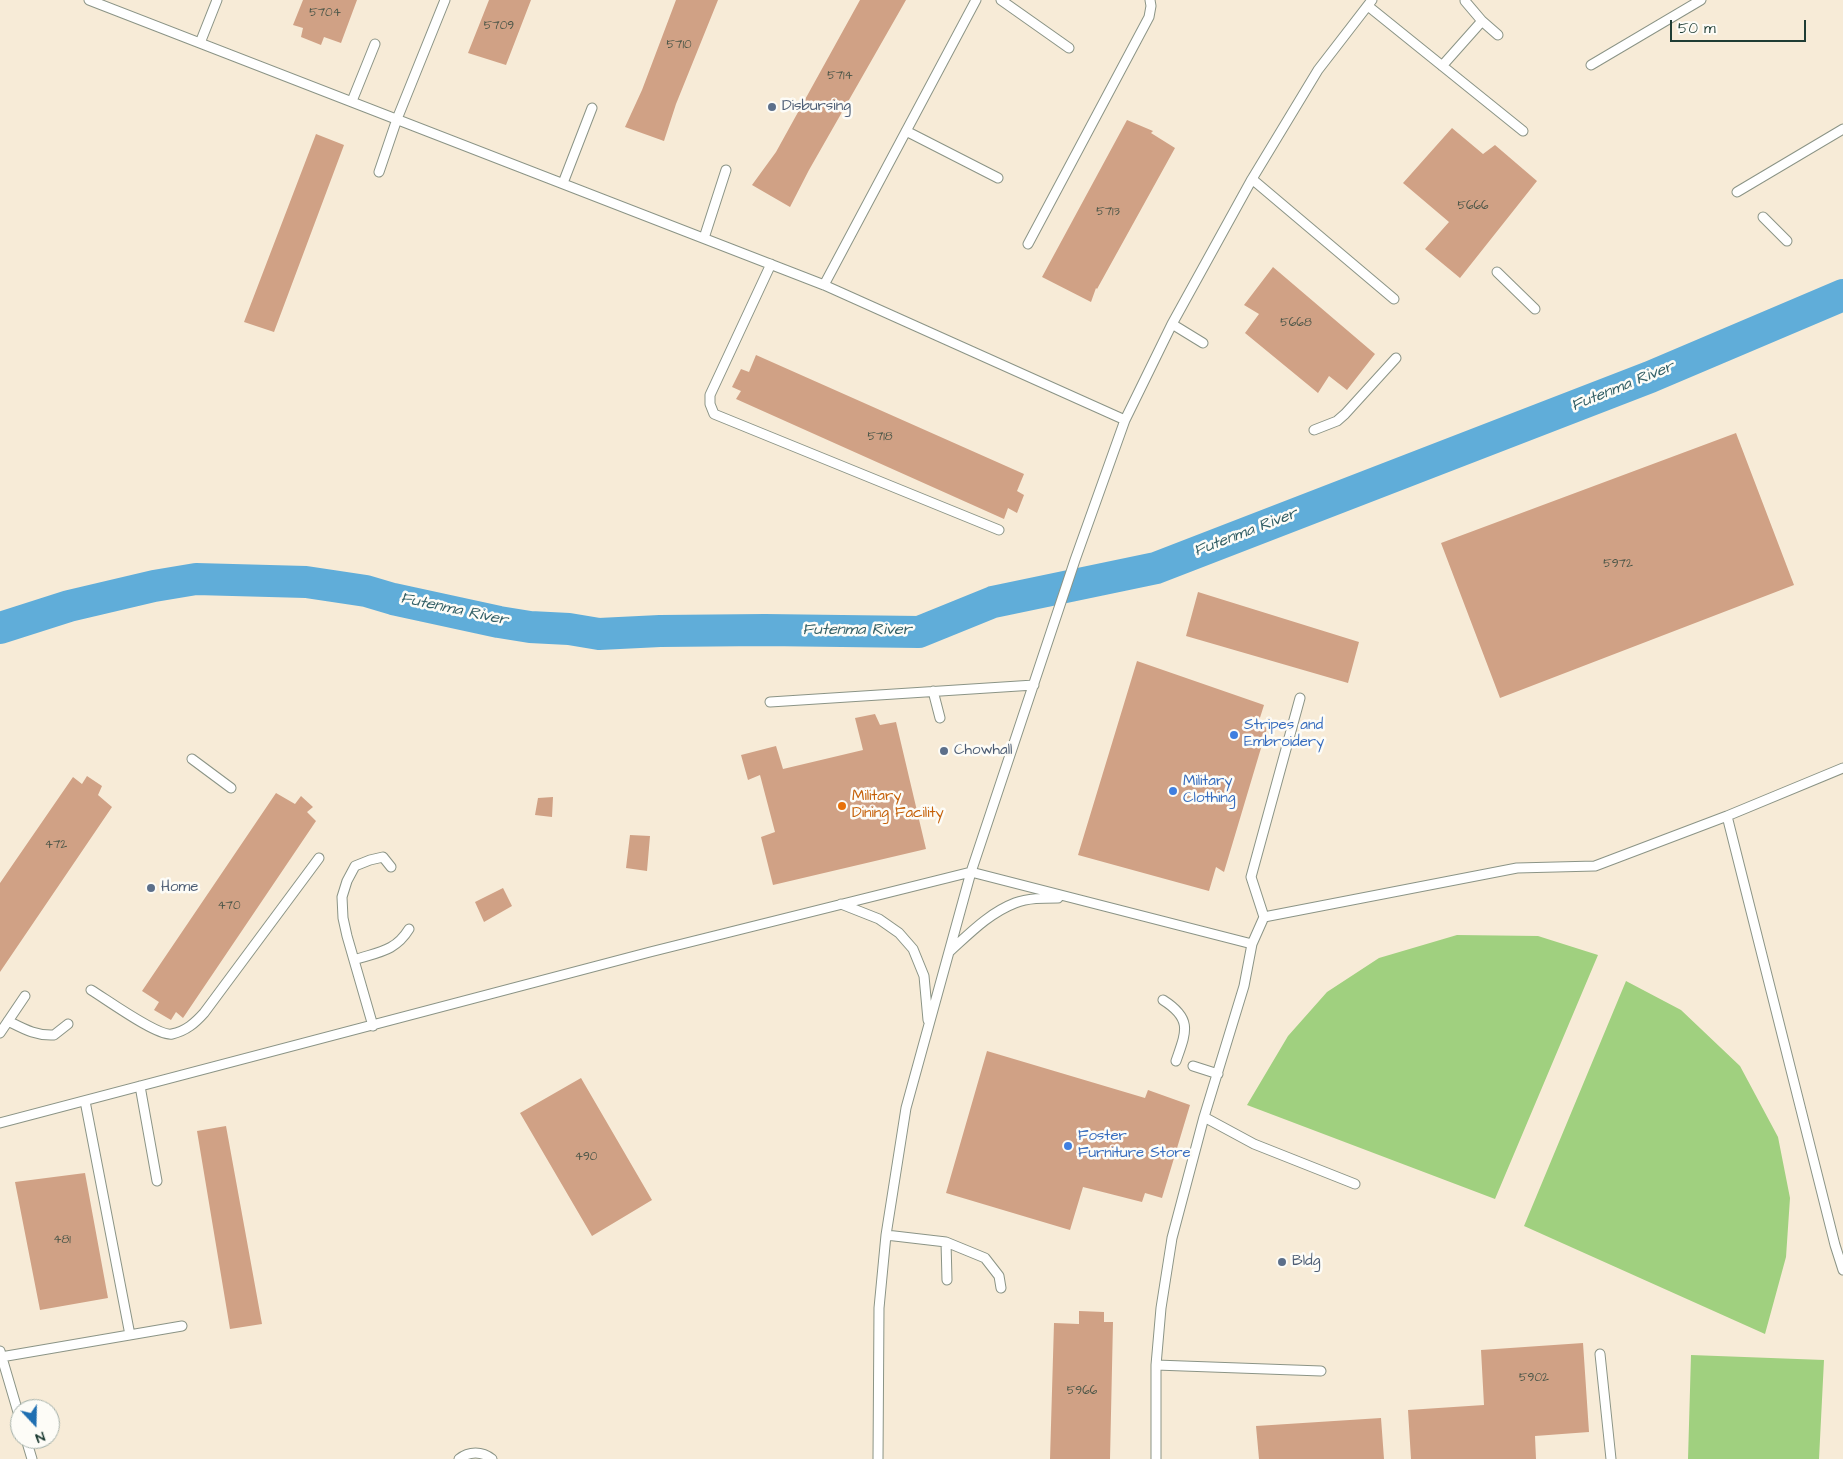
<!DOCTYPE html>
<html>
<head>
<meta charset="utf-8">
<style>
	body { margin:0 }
	#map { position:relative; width:1843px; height:1459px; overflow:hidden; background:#f7ebd7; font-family:"Architects Daughter",sans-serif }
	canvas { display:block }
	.north { position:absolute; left:10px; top:1399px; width:50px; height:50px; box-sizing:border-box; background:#fdfcf7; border:1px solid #a4b0a9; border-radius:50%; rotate:159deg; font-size:14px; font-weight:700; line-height:20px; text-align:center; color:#1f3d34 }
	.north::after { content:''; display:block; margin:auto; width:18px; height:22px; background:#1f6fb2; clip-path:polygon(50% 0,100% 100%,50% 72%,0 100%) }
	.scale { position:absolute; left:1670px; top:20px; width:136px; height:22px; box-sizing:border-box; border:2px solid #1f3d34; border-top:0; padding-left:6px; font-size:15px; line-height:18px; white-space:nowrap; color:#1f3d34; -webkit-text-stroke:4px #fdfcf7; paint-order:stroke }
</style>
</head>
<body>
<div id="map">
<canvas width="1843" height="1459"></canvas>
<div class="north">N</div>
<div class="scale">50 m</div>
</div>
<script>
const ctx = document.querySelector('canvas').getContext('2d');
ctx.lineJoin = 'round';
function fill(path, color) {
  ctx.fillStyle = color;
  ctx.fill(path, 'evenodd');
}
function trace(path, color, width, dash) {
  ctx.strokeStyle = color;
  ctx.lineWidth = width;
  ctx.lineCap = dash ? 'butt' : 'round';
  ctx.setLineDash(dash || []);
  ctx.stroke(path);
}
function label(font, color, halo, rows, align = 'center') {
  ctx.font = font + ' "Architects Daughter",sans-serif';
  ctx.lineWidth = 5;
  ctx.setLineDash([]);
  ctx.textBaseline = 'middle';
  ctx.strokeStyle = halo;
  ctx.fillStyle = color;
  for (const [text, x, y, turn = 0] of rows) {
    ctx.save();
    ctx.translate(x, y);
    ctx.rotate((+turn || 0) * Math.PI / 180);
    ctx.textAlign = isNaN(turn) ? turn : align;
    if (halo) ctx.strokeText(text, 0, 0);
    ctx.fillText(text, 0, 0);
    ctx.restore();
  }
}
fill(new Path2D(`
	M1457,935L1538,936L1598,955L1495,1199L1247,1105L1288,1036L1327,992L1379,958Z
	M1626,981L1681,1010L1740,1066L1778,1137L1790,1198L1786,1257L1765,1334L1524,1226Z
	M1691,1355L1824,1360L1819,1459H1688Z`), '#a0d07f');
trace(new Path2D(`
	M0,628L69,606L154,586L196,579L306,582L366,591L393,599L499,622L530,627L569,629L599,634L660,631L765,630L919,632L993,602L1156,568L1650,377L1843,295`), '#60add9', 32);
fill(new Path2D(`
	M303,0H357L341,43L324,37L321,45L301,37L303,28L293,25Z
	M489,0H531L506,65L468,53Z
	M676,0H718L676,104L664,141L625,127L642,90Z
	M860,0H906L809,170L790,207L752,185L776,152Z
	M1127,120L1153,131L1151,133L1175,148L1097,289L1096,288L1091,302L1042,277Z
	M1452,128L1483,154L1495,145L1537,181L1460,278L1425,249L1449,222L1403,183Z
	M316,134L344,145L274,332L244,322Z
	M1273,267L1375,354L1347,390L1329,376L1318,393L1245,333L1259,314L1244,305Z
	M756,355L1024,474L1017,491L1024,495L1017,513L1008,508L1004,519L736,399L741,391L732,387L741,369L749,372Z
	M1736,433L1794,585L1500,698L1441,543Z
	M1198,592L1359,642L1348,683L1186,636Z
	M1137,661L1264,705L1258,724L1267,728L1224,872L1216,867L1209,891L1078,855Z
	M875,714L880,725L896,722L926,849L773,885L761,837L775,832L760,775L748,780L741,755L776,746L783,769L863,750L855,718Z
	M87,776L102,786L98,795L112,807L0,972V883L73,777L82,784Z
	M276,793L295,804L301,796L313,807L307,812L316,821L183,1018L176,1012L171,1020L154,1010L159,1002L142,991Z
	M553,797L552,817L535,815L538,798Z
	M630,835L650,836L647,871L626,868Z
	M503,888L512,906L484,922L475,902Z
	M987,1051L1145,1098L1148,1090L1190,1105L1162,1198L1145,1193L1142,1202L1083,1187L1070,1230L946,1193Z
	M581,1078L652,1200L592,1236L520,1113Z
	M226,1126L262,1324L230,1329L197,1131Z
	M85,1173L108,1298L40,1310L15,1182Z
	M1079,1311L1104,1312V1322H1113L1110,1459H1050L1054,1323L1079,1324Z
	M1583,1343L1589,1432L1535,1436L1536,1459H1411L1408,1410L1484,1405L1481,1350Z
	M1381,1418L1384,1459H1259L1256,1426Z`), '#d0a185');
const lane = new Path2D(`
	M89,0L824,285L1125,420
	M1001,0L1069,48
	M1465,1L1482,21L1498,35
	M1368,6L1523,131
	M200,43L217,0
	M1591,65L1701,0
	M1442,66L1482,21
	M352,101L375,44
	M906,131L998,178
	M379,172L397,119L445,0
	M1252,179L1394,299
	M563,183L592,108
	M1737,192L1843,129
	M1763,217L1787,241
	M704,238L726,170
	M1028,244L1149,17L1151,6L1150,0
	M771,264L710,395V404L714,414L999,530
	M1497,272L1535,309
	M824,285L976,0
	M1172,324L1203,343
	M1314,430L1337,421L1345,414L1396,358
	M933,691L940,718
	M770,702L1034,685
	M192,759L231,788
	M1727,816L1835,1245L1843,1270
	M841,904L879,919L899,933L913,949L924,976L928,1020
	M1264,917L1251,877L1300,698
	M949,952C969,934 989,913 1015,903C1028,898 1043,898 1058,898
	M354,960C377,952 395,952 409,929
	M91,990C106,999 158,1037 172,1034C186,1031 195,1023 204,1013L319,858
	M1163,1000C1193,1019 1186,1032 1176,1061
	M8,1021C24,1029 36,1036 54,1035L68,1024
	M373,1026L347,936L343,918L342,897L347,881L355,866L370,860L383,857L391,867
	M0,1033L25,996
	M1193,1066L1218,1074
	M140,1086L157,1181
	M85,1101L130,1335
	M1204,1117L1254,1144L1355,1184
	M0,1123L650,952L971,872L1252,944
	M886,1235L946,1242L985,1258L999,1276L1001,1288
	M946,1242L947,1280
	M0,1351L20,1419
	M1600,1354L1611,1459
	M1,1357L182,1326
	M1156,1365L1321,1371
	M26,1439L32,1459
	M459,1459C469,1451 482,1451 492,1459
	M878,1459L879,1308L886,1235L906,1108L971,872L1075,560L1125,420L1172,324L1252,179L1318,70L1372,0
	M1156,1459V1365L1161,1308L1172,1238L1204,1117L1244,986L1252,944L1264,917L1517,868L1595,866L1727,816L1843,768`);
trace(lane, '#8b9486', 11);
trace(lane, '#fff', 9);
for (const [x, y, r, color] of [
	[772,107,5,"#5c6f8a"],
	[1234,735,5,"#3f7fe0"],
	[944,751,5,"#5c6f8a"],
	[1173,791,5,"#3f7fe0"],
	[842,806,5,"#e8710a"],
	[151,888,5,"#5c6f8a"],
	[1068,1146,5,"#3f7fe0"],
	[1282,1262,5,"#5c6f8a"]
]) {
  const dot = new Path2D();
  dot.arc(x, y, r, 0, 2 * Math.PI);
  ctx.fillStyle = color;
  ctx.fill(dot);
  trace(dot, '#fdfcf7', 2);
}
label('12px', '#4b5648', null, [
	["5704",325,13],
	["5709",499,26],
	["5710",679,45],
	["5714",840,76],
	["5666",1473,206],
	["5713",1108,212],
	["5668",1296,323],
	["5718",880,437],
	["5972",1618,564],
	["472",56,845],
	["470",229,906],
	["490",586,1157],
	["481",62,1240],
	["5902",1534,1378],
	["5966",1082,1391]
]);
label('15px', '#4e5e75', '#fdfcf7', [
	["Disbursing",782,107],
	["Chowhall",954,751],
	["Home",161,888],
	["Bldg",1292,1262]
], 'left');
label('15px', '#366cbe', '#fdfcf7', [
	["Stripes and",1244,726],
	["Embroidery",1244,743],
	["Military",1183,782],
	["Clothing",1183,799],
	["Foster",1078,1137],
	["Furniture Store",1078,1154]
], 'left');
label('15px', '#c56008', '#fdfcf7', [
	["Military",852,797],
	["Dining Facility",852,814]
], 'left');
label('italic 16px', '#325f66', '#fdfcf7', [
	["Futenma River",1623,387,-22],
	["Futenma River",1246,533,-21],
	["Futenma River",454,610,12],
	["Futenma River",857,631]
]);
</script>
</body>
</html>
